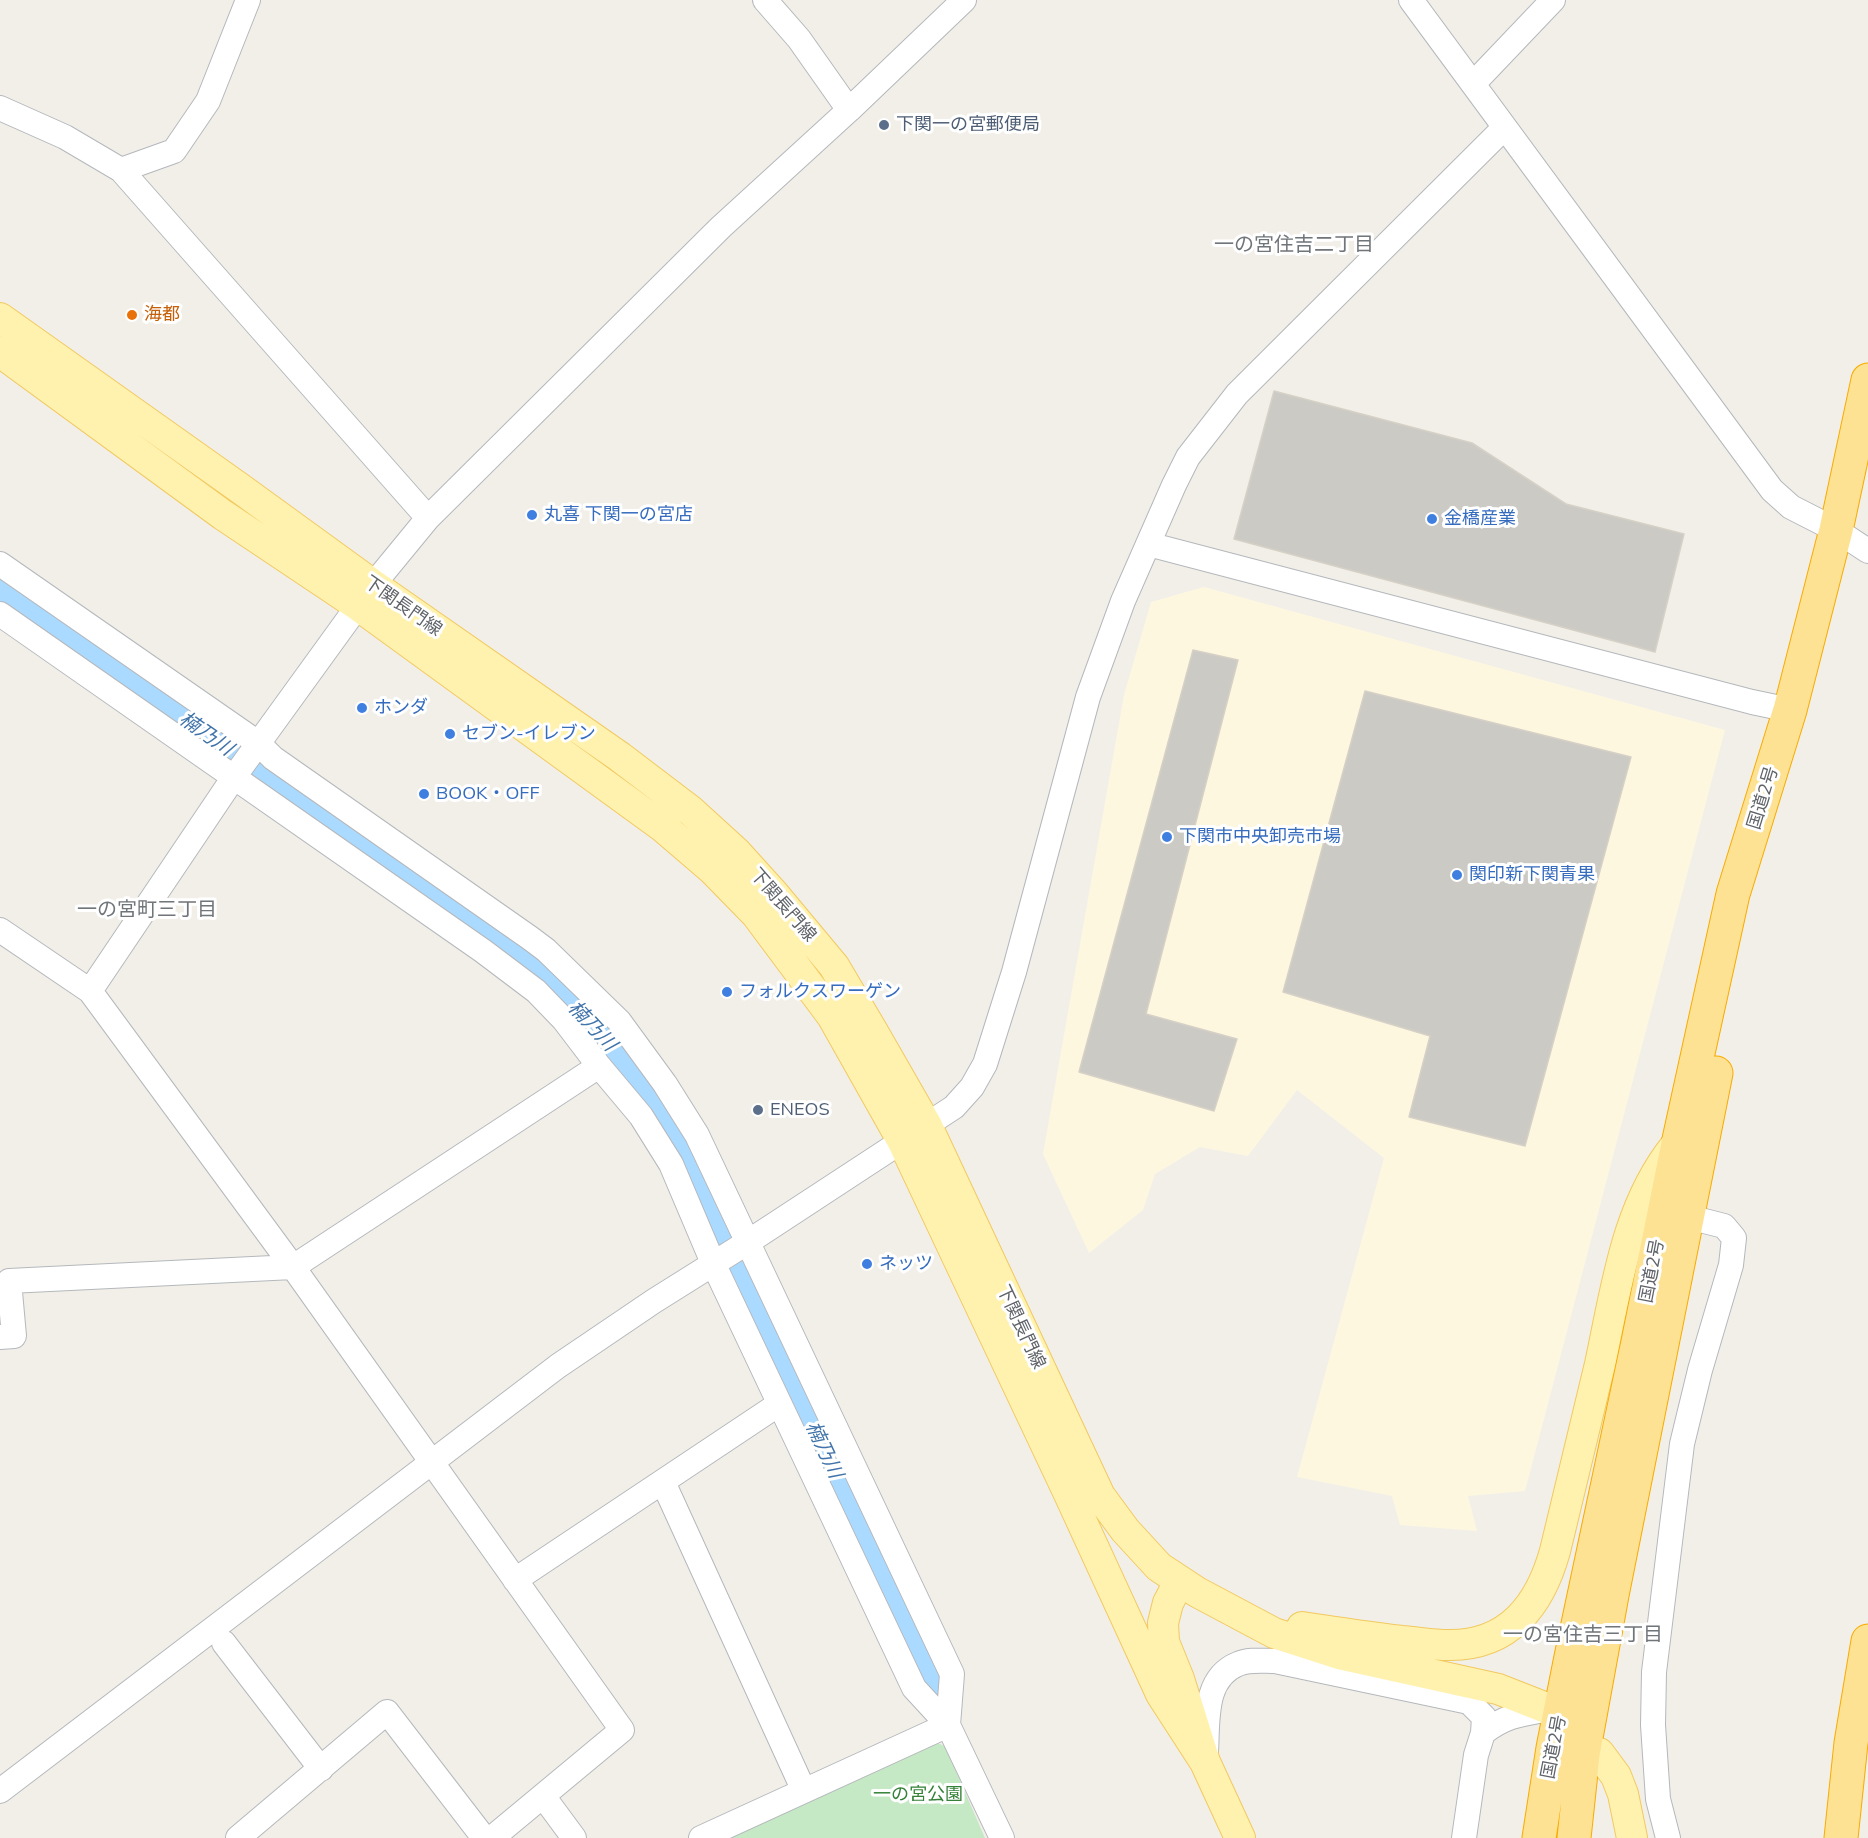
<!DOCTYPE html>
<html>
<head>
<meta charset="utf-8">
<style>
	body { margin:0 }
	canvas { display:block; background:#f1efe8 }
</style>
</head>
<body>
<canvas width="1868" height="1838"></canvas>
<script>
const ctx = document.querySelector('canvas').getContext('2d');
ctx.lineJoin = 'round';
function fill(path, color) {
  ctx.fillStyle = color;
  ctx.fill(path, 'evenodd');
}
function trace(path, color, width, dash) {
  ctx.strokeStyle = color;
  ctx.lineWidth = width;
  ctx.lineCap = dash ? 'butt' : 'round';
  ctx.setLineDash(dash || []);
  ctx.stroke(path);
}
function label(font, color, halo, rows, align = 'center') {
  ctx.font = font + ' Mulish,"Noto Sans JP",sans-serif';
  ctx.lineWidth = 6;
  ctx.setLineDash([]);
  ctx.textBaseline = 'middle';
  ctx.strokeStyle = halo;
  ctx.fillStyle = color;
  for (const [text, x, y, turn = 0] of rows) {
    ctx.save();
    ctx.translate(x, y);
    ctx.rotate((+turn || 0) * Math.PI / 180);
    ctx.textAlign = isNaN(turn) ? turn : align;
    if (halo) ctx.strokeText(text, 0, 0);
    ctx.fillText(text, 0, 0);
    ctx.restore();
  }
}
fill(new Path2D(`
	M1204,587L1725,730L1525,1491L1468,1496L1477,1531L1400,1525L1392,1496L1297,1477L1384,1158L1297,1090L1248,1156L1200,1147L1155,1174L1143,1210L1089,1253L1043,1154L1124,695L1151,602Z`), '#fef7e0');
fill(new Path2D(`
	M937,1743L945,1746L985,1838H724Z`), '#c5e8c5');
trace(new Path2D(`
	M0,590L532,963L604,1036L654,1101L680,1144L931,1678`), '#aadaff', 36);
const building = new Path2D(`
	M1274,391L1472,443L1566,504L1684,534L1655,652L1234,539Z
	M1193,650L1238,660L1146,1014L1237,1039L1214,1111L1079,1072Z
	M1365,691L1631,757L1525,1146L1409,1117L1430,1036L1283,992Z`);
fill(building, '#cccac5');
trace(building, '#d6d1c6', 1.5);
const minor = new Path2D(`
	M765,0L799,39L849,110
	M1411,0L1772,490L1791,507L1836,530L1868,551
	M1473,84L1553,0
	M0,108L65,137L121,170L428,518
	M121,170L174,151L208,101L248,0
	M1148,544L1752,702L1790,710
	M0,564L258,743L273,758L530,938L546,950L619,1021L665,1084L697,1135L952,1674L948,1725
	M0,614L483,951L536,991L564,1020L599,1066L641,1116L671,1164L713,1263L914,1688L948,1725L1002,1838
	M0,930L90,991L293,1267L622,1730L492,1838
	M90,991L234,777L373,585L428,518L721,227L849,110L964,0
	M0,1337L14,1336L9,1281L293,1267L599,1066
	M663,1482L804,1791
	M515,1580L779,1404
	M224,1643L321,1769
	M1483,1733C1506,1715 1522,1714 1549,1709
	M1206,1752C1208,1722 1203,1678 1238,1664C1249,1659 1263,1661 1275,1661L1469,1702L1484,1717L1483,1733L1476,1755L1464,1838
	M0,1791L558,1366L654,1301L748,1242L954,1107L972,1087L985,1064L1014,972L1088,697L1123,601L1174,485L1188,457L1237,394L1504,128
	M543,1796L574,1838
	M238,1838L387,1712L484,1838
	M701,1838L948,1725
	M1668,1838L1658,1799L1653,1725L1654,1672L1682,1444L1700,1370L1731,1265L1734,1238L1724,1226L1673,1213`);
const major = new Path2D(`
	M0,318L241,489L373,585L620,757L691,811L736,852L774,894L834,966L873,1032L927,1126L1100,1496L1125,1530L1159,1567L1197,1592L1274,1633L1339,1654L1498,1689L1549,1709
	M0,352L223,515L359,606L663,827L712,869L756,914L832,1016L903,1142L1069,1494L1161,1694L1205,1762
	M1179,1582L1168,1603L1163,1623L1164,1642L1179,1679L1205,1762L1240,1838
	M1302,1627C1335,1632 1369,1637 1402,1641C1417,1642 1433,1645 1448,1645C1509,1646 1540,1605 1555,1551C1570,1489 1585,1426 1600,1364C1616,1290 1626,1206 1676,1145
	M1599,1753L1616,1776L1623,1794L1632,1838`);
const highway = new Path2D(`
	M1539,1838L1553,1748L1571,1657L1638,1342L1678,1144L1733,894L1790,710L1836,530L1868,380
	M1574,1838L1583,1754L1612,1595L1716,1073
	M1841,1838L1851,1743L1868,1641`);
trace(minor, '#b5b8bc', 26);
trace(major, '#f2c960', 32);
trace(highway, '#f9ab00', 35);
trace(minor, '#fff', 24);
trace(major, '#fff2af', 30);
trace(highway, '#fde293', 33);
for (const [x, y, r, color] of [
	[884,125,6,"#5c6f8a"],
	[132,315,6,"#e8710a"],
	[532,515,6,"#3f7fe0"],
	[1432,519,6,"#3f7fe0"],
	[362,708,6,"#3f7fe0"],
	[450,734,6,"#3f7fe0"],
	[424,794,6,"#3f7fe0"],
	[1167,837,6,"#3f7fe0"],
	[1457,875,6,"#3f7fe0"],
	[727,992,6,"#3f7fe0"],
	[758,1110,6,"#5c6f8a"],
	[867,1264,6,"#3f7fe0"]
]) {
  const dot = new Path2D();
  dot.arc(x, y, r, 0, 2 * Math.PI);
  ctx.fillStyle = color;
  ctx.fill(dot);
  trace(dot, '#fff', 2);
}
label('18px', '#4e5e75', '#fff', [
	["下関一の宮郵便局",896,125],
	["ENEOS",770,1110]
], 'left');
label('18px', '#c56008', '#fff', [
	["海都",144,315]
], 'left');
label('18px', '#366cbe', '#fff', [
	["丸喜 下関一の宮店",544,515],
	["金橋産業",1444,519],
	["ホンダ",374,708],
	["セブン-イレブン",462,734],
	["BOOK・OFF",436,794],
	["下関市中央卸売市場",1179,837],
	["関印新下関青果",1469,875],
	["フォルクスワーゲン",739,992],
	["ネッツ",879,1264]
], 'left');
label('18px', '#5f6368', '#fff', [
	["下関長門線",403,606,35],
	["国道2号",1763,798,-73],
	["下関長門線",783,905,49],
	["国道2号",1652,1271,-79],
	["下関長門線",1021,1327,65],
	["国道2号",1554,1747,-79]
]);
label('18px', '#348238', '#fff', [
	["一の宮公園",918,1795]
]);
label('20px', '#70757a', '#fff', [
	["一の宮住吉二丁目",1294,245],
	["一の宮町三丁目",147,910],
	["一の宮住吉三丁目",1583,1635]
]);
label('italic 20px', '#4174aa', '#fff', [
	["楠乃川",206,734,35],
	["楠乃川",592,1026,47],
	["楠乃川",824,1450,65]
]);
</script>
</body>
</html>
